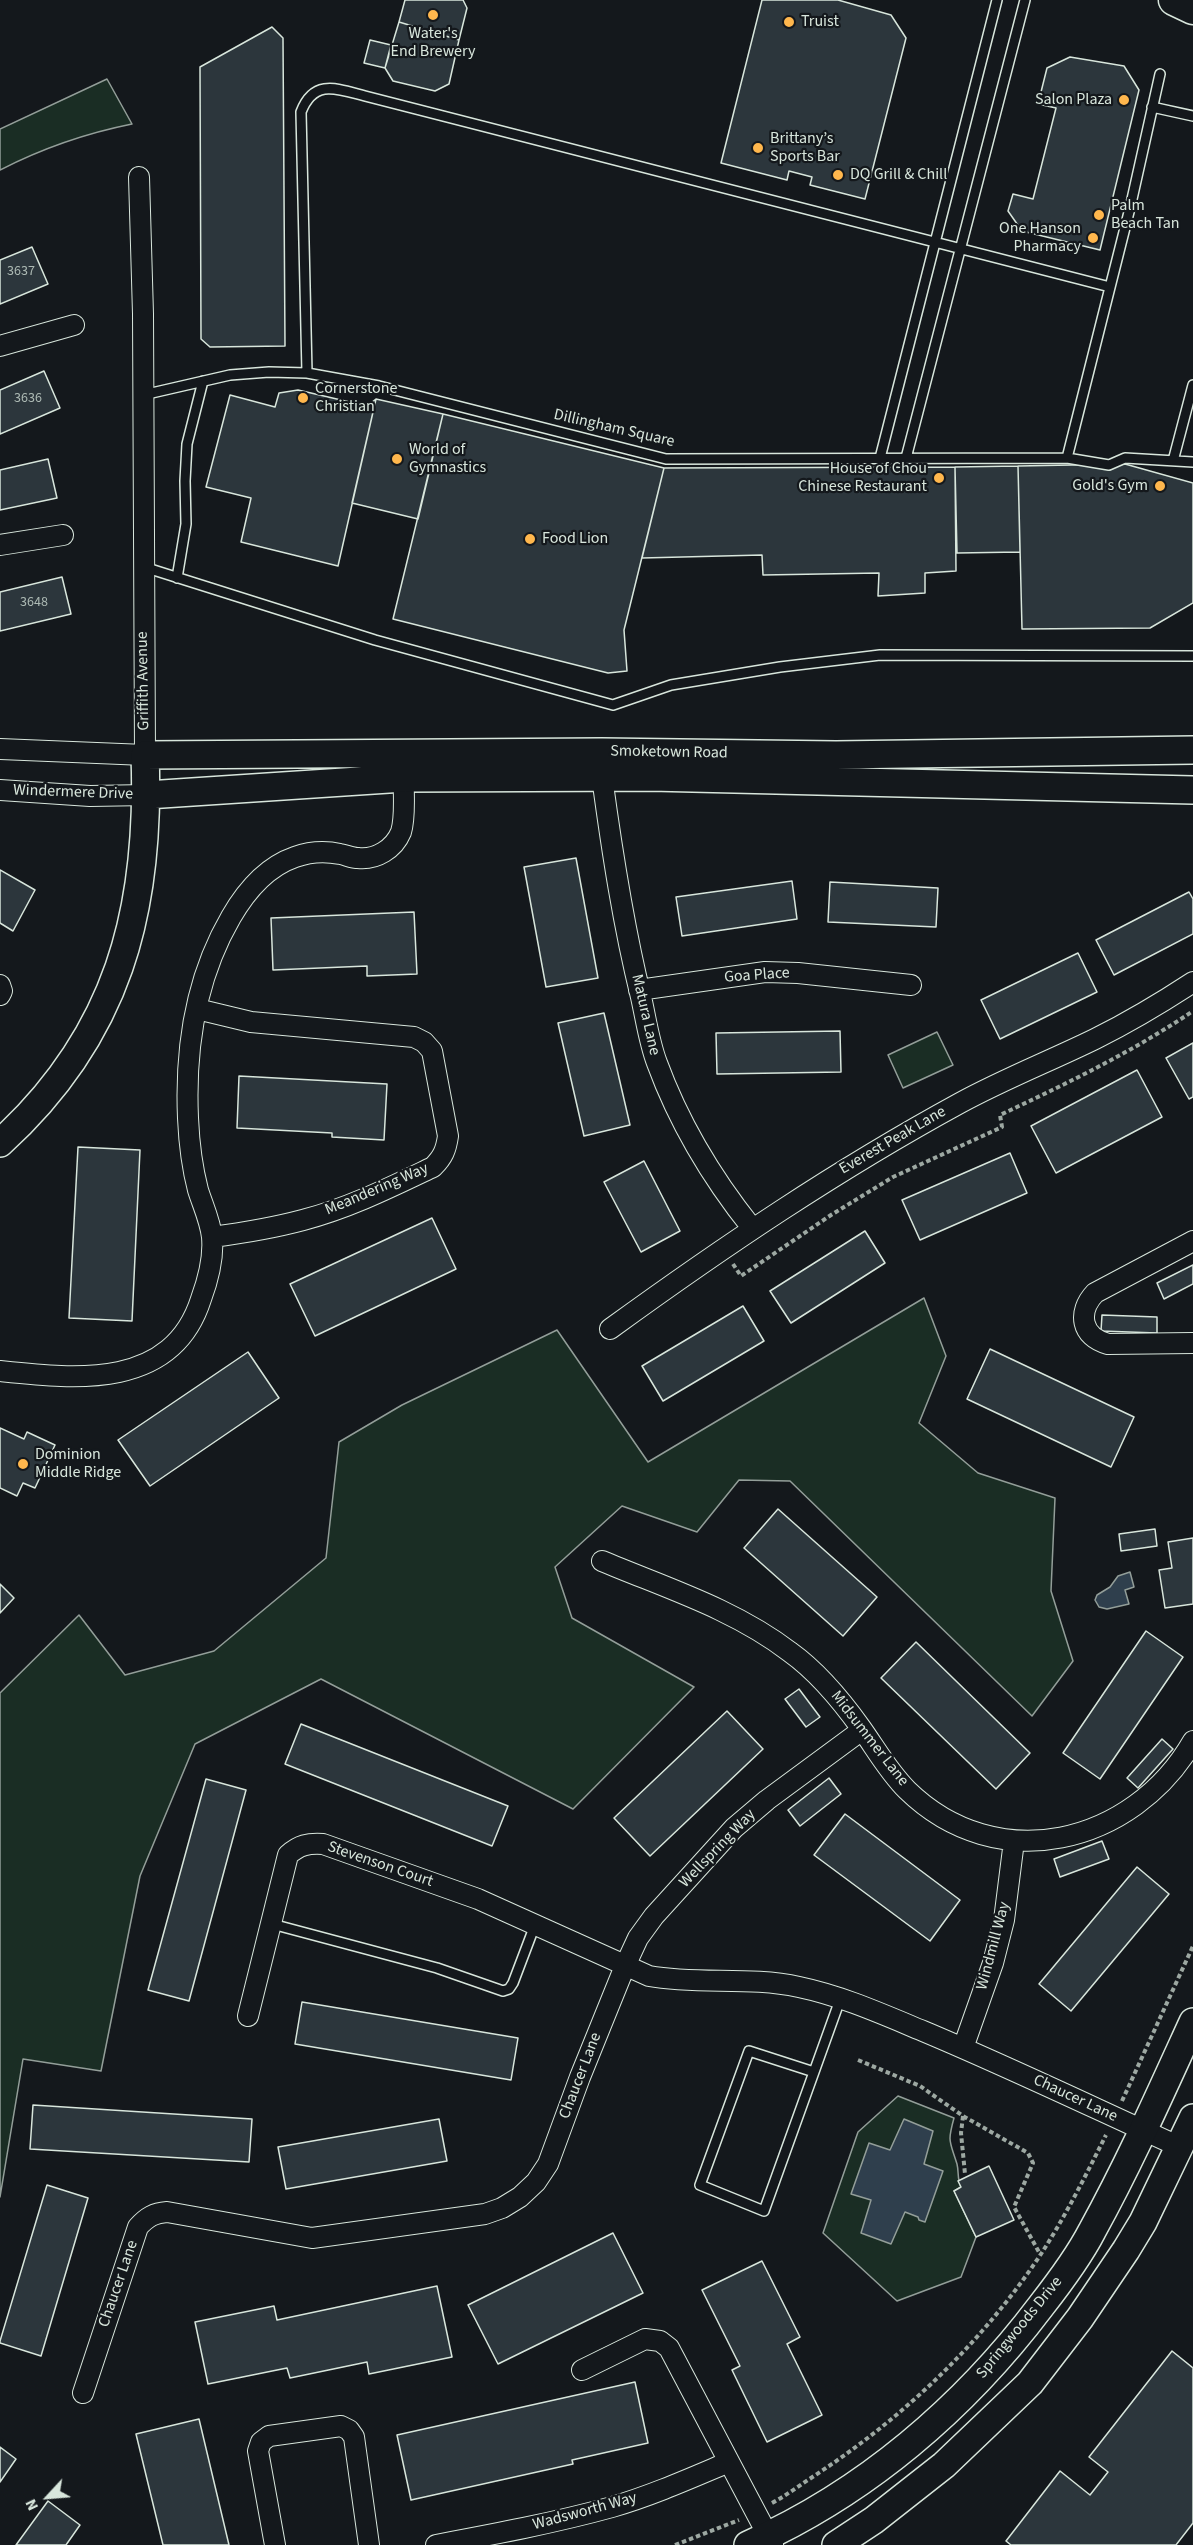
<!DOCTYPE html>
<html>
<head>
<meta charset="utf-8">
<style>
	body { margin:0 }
	#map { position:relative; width:1193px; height:2545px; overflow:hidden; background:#14181c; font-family:"Source Sans 3",sans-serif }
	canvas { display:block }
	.north { position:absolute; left:18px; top:2467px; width:60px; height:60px; -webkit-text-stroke:4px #14181c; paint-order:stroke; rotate:244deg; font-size:16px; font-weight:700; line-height:24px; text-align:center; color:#d8e6dc }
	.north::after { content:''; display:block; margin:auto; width:21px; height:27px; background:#d8e6dc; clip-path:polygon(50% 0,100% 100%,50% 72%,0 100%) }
</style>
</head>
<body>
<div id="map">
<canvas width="1193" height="2545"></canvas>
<div class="north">N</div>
</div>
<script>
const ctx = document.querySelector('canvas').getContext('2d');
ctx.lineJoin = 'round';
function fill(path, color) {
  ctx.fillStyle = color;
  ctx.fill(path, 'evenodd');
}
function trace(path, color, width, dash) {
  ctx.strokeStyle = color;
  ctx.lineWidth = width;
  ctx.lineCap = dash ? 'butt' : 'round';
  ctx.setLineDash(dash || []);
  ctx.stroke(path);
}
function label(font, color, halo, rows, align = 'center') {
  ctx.font = font + ' "Source Sans 3",sans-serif';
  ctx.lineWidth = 4.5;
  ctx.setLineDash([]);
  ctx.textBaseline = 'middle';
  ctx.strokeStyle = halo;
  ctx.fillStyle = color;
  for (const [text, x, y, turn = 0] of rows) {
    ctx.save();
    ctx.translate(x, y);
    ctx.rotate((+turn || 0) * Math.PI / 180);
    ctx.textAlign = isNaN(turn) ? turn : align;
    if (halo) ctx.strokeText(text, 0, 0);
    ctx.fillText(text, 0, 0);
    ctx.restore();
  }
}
const green = new Path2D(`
	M107,79L132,124C87,133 41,149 0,170V129Z
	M937,1032L953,1065L903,1088L888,1055Z
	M924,1298L946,1356L919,1423L978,1473L1055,1498L1051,1591L1073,1661L1032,1716L790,1481L739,1480L697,1532L622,1506L555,1567L572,1618L694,1687L573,1809L321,1679L195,1744L140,1876L101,2071L23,2059L0,2197V1693L79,1615L125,1675L214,1651L326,1558L339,1442L402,1405L557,1330L648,1462Z
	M898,2096L954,2118C947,2143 950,2141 957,2164C959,2172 957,2179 961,2187L954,2191L976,2237L961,2277L897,2301L823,2233L858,2132Z`);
fill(green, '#1a2d24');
trace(green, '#939e99', 1.5);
const water = new Path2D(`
	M1130,1572L1134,1587L1125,1590L1129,1604L1107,1609L1099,1607L1095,1600L1097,1595L1110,1587L1118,1576Z
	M904,2119L933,2131L924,2164L943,2171L925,2222L919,2220L918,2217L905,2212L891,2244L861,2233L871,2200L851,2194L869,2143L890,2150Z`);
fill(water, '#2f3f4d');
trace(water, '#939e99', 1.5);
const building = new Path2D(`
	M405,0H463L467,8L459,40L399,22Z
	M762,0H838L891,15L906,38L865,199L810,185L812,177L789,171L787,180L721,163Z
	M399,22L459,40L449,84L435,91L393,81L385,68Z
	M272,27L283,38L285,346L210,347L201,339L200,67Z
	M370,40L391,45L385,68L364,63Z
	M1070,57L1124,66L1139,90L1100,250L1022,231L1008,211L1013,194L1033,199L1056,108L1038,104L1047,68Z
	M32,247L48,284L0,304V260Z
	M44,371L60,408L0,434V390Z
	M298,390L367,406L376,399L338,566L241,542L251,498L206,487L230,395L275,407L279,393Z
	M376,399L443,414L418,519L352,503Z
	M443,414L664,468L624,630L627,671L608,673L393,619Z
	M48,459L57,498L0,510V470Z
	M1125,464L1193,483V603L1150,628L1022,629L1018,466Z
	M1018,466L1020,552L957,553L955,467Z
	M955,467L956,571L925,573V593L878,596L879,573L763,575L762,555L642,558L664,468Z
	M62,577L71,614L0,631V592Z
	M576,858L598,978L546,987L524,867Z
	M0,870L35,890L13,931L0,923Z
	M792,881L797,919L682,936L676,897Z
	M830,882L938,888L936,927L828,922Z
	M1189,892L1193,899V934L1114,975L1096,940Z
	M414,912L417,974L367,976V966L273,970L271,918Z
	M1078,953L1097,992L1000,1039L981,1000Z
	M604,1013L630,1125L584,1136L558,1023Z
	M840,1031L841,1072L717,1074L716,1033Z
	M1193,1043V1097L1189,1099L1166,1058Z
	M1137,1070L1162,1117L1056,1173L1031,1126Z
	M239,1076L387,1084L384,1140L332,1137V1133L237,1128Z
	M78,1147L140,1150L132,1321L69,1318Z
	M1010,1153L1027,1193L920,1240L902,1200Z
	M644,1161L680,1231L641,1252L604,1182Z
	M432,1218L456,1269L315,1336L290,1284Z
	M865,1231L885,1263L791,1323L770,1291Z
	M1193,1265V1284L1164,1299L1157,1283Z
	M743,1306L764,1341L663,1401L642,1366Z
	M1102,1315L1157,1317V1333L1101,1331Z
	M990,1349L1134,1417L1111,1467L967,1399Z
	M248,1352L279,1398L150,1486L118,1440Z
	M0,1428L24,1439L27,1432L55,1445L35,1488L23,1483L17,1496L0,1488Z
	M778,1509L877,1597L843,1636L744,1548Z
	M1155,1529L1157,1546L1121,1551L1119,1534Z
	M1193,1538V1604L1165,1608L1159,1570L1172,1568L1168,1542Z
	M0,1584L14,1598L0,1613Z
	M1146,1631L1183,1657L1100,1779L1063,1753Z
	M916,1642L1030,1753L996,1789L881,1678Z
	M799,1689L820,1717L806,1727L785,1699Z
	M727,1711L763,1749L650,1856L614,1818Z
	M301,1724L508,1806L492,1846L285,1764Z
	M1162,1739L1173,1749L1138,1788L1127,1778Z
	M829,1778L841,1794L800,1826L788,1810Z
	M206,1779L246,1790L189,2001L148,1990Z
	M845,1814L960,1900L930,1941L814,1855Z
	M1102,1841L1109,1859L1060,1877L1054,1859Z
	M1137,1867L1169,1894L1071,2011L1039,1984Z
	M302,2002L518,2038L511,2080L295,2044Z
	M33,2105L252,2119L249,2162L30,2149Z
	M439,2119L447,2161L286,2189L278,2147Z
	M989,2166L1014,2220L976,2237L954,2191L961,2187L958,2181Z
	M47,2185L88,2198L41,2356L0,2343V2341Z
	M613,2233L643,2293L498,2364L468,2305Z
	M762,2261L800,2337L787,2344L822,2415L767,2442L732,2370L740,2366L702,2290Z
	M437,2286L452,2357L369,2374L367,2362L290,2378L287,2368L208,2384L195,2322L274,2306L277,2320Z
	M1172,2351L1193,2368V2523L1176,2545H1011L1006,2541L1060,2471L1090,2495L1108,2472L1089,2457Z
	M635,2382L648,2443L572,2460L573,2464L411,2500L397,2435Z
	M199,2419L229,2545H163L136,2434Z
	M0,2447L16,2459L0,2482Z
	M48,2501L80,2525L66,2545H16Z`);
fill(building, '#2c363c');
trace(building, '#d8e6dc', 1.5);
const lane = new Path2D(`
	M1152,107L1193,116
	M307,373L301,112C314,78 338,89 365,96L1110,287
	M143,395L230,375L269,372L307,373L379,386L666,459L1067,458L1109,465L1125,458L1193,462
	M880,458L997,0
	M906,458L1025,0
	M1067,458L1130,208L1160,74
	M1173,461L1193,385
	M144,567L375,640L613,705L671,685L780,667L880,655L1193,656
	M177,578L186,524L185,481L187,444L203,381
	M272,1924L437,1968L503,1991L509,1989L513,1983L535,1925
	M814,2072L749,2051L700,2185L764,2211L841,1997`);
const street = new Path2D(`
	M0,346L74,325
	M0,545L63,535
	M0,749L145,755L143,314L139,177
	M602,777C612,851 623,924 641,997C646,1019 649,1042 657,1063C679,1123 712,1178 752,1228
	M0,790L90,796L147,795
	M0,985L2,991L0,995
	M639,990L765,972L798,973L911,985
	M197,1009L251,1022L414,1037L424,1042L432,1051L448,1136C446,1150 443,1157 433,1167C391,1187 349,1208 303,1220C273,1228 243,1233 212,1237
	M1193,1241L1095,1293C1077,1312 1081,1337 1108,1344L1193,1343
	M610,1329C723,1247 837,1170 960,1103C1004,1079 1050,1061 1095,1039C1129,1022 1161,1003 1193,982
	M0,1371C76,1379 172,1390 201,1299C208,1280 214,1259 212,1237C210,1220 203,1206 198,1190C192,1167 189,1141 188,1118C185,1049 196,977 231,917C246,891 266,867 295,857C309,852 326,851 340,854C346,855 352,858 358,858C376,860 394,849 401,832C406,816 403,794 404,778
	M602,1561C666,1588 734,1609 790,1652C818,1672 841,1700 861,1728C876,1749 888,1771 907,1790C997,1878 1133,1845 1193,1741
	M248,2016L288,1855C299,1845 308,1843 323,1844L478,1899L649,1976C699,1985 749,1976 799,1987C842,1996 882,2014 923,2031C1009,2067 1094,2108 1180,2147
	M963,2048L993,1963L1004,1920L1014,1841
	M582,2370L645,2339L660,2341L669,2348L773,2545
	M83,2393L138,2227C147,2217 154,2213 167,2212L312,2238L485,2214L502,2208L520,2197L536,2182L548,2164L580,2077L625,1966L638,1938L654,1916L734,1828L767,1800L862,1730
	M275,2545L258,2451L261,2442L269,2436L341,2426L349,2430L354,2437L369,2545
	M436,2545C495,2534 554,2523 612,2507C653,2495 691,2478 729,2462`);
const secondary = new Path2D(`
	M147,795L404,778L651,777L1193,790
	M0,1143C118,1036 151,911 145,755L602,752L836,755L1193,750
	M748,2545C865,2493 964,2408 1041,2306C1059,2283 1078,2258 1092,2231C1129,2164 1161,2092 1193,2022
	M836,2545L874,2520L944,2465L1030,2383L1080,2318L1126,2250L1143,2222L1193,2118`);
const primary = new Path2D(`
	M1174,0L1193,9`);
trace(lane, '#d8e6dc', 12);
trace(street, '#d8e6dc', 22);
trace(secondary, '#d8e6dc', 30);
trace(primary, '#d8e6dc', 33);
trace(new Path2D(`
	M733,1264L741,1276L831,1215L893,1177L1002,1127L1000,1115C1066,1084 1132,1052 1193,1011
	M858,2060L920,2086L963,2116L1028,2153L1033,2163L1014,2207L1040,2254
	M1122,2101L1193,1946
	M963,2116L961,2133L965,2174
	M772,2503C787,2495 800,2485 814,2476C903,2418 982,2343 1041,2254C1065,2217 1086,2175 1106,2135
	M675,2545L739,2520`), '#9da8a2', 4, [4.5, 3]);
trace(lane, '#14181c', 9);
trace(street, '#14181c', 20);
trace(secondary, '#14181c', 27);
trace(primary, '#14181c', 30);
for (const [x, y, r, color] of [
	[433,15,6,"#ffb74d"],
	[789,22,6,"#ffb74d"],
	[1124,100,6,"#ffb74d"],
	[758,148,6,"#ffb74d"],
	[838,175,6,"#ffb74d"],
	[1099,215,6,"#ffb74d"],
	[1093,238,6,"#ffb74d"],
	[303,398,6,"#ffb74d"],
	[397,459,6,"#ffb74d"],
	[939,478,6,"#ffb74d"],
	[1160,486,6,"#ffb74d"],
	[530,539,6,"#ffb74d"],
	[23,1464,6,"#ffb74d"]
]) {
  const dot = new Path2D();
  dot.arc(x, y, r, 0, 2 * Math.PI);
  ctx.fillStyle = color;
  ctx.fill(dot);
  trace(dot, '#14181c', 2);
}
label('14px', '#adbab4', null, [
	["3637",21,272],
	["3636",28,399],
	["3648",34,603]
]);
label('16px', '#d8e6dc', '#14181c', [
	["Truist",801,22],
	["Water's",433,34,"center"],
	["End Brewery",433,52,"center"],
	["Salon Plaza",1112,100,"right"],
	["Brittany’s",770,139],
	["Sports Bar",770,157],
	["DQ Grill & Chill",850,175],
	["Palm",1111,206],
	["Beach Tan",1111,224],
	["One Hanson",1081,229,"right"],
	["Pharmacy",1081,247,"right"],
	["Cornerstone",315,389],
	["Christian",315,407],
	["World of",409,450],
	["Gymnastics",409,468],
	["House of Chou",927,469,"right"],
	["Chinese Restaurant",927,487,"right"],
	["Gold's Gym",1148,486,"right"],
	["Food Lion",542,539],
	["Dominion",35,1455],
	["Middle Ridge",35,1473]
], 'left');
label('16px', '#d8e6dc', '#14181c', [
	["Dillingham Square",614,429,13],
	["Griffith Avenue",144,681,-91],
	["Smoketown Road",669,753,1],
	["Windermere Drive",73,793,2],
	["Goa Place",757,976,-4],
	["Matura Lane",645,1015,77],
	["Everest Peak Lane",893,1141,-30],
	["Meandering Way",377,1190,-23],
	["Midsummer Lane",869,1739,52],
	["Wellspring Way",718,1849,-46],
	["Stevenson Court",380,1865,19],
	["Windmill Way",994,1946,-75],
	["Chaucer Lane",581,2076,-69],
	["Chaucer Lane",1075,2099,25],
	["Chaucer Lane",119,2284,-71],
	["Springwoods Drive",1020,2328,-51],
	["Wadsworth Way",585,2512,-15]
]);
</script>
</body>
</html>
